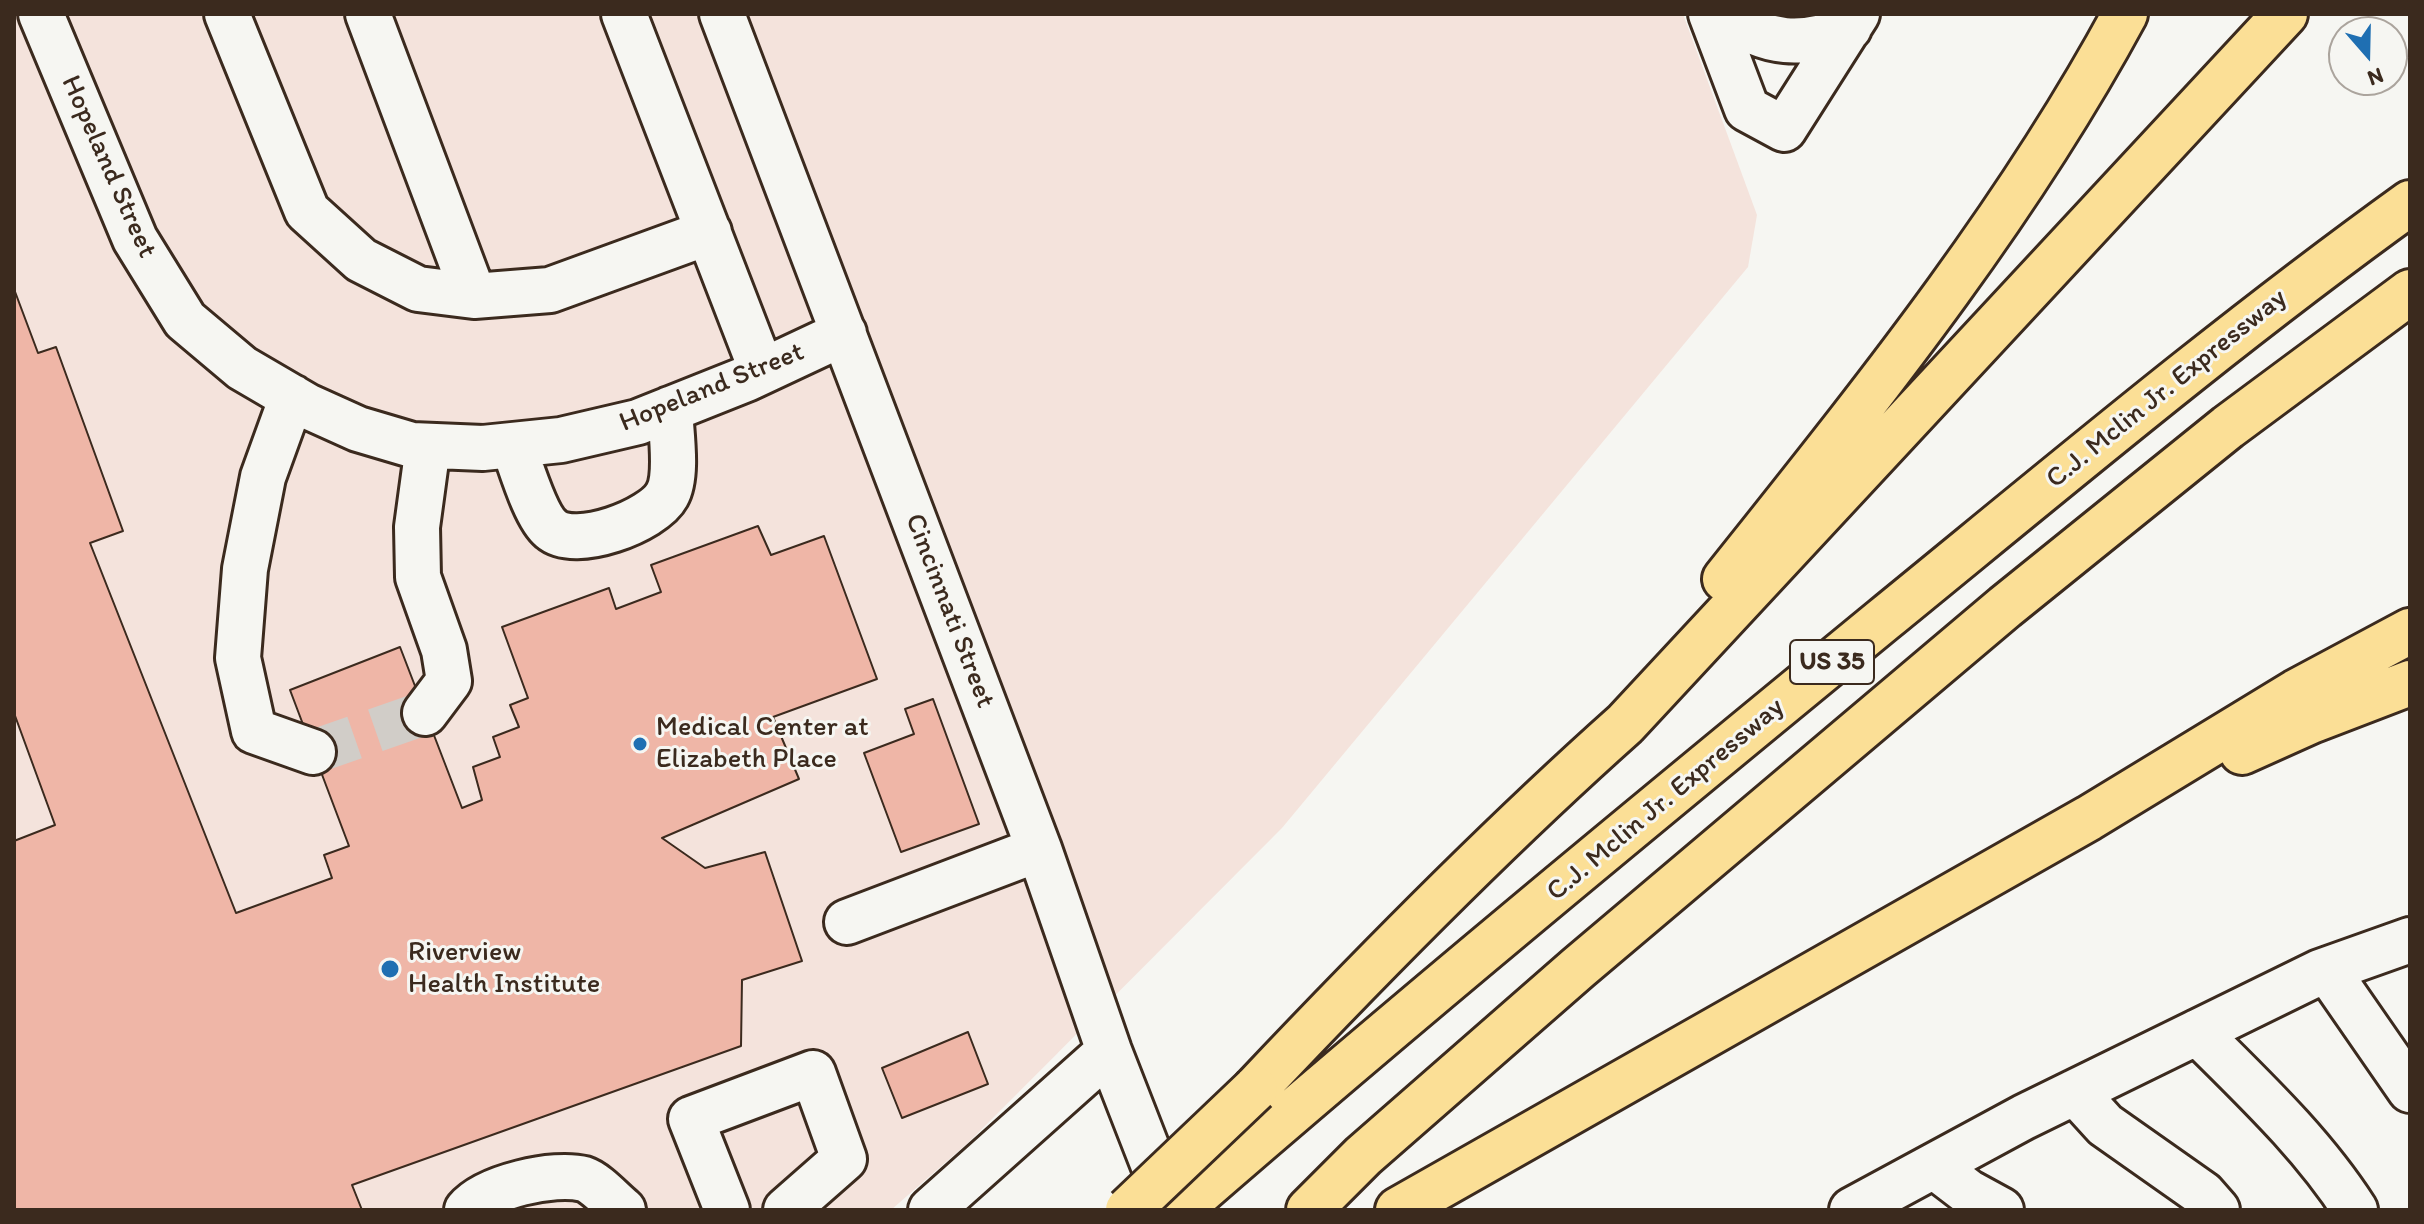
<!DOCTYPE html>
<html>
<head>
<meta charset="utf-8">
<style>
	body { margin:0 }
	#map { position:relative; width:2424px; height:1224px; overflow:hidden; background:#f6f6f2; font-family:Itim,sans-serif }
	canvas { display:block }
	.frame { position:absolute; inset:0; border:16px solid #3b2a1e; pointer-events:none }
	.north { position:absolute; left:2328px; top:16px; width:80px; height:80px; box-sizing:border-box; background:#f6f6f2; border:2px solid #aba49d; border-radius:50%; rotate:160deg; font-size:22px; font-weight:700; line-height:32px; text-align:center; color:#3b2a1e }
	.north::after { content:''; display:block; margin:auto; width:28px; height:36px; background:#1f6fb2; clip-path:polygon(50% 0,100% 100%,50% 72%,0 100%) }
</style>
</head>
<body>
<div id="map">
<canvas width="2424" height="1224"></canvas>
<div class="frame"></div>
<div class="north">N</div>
</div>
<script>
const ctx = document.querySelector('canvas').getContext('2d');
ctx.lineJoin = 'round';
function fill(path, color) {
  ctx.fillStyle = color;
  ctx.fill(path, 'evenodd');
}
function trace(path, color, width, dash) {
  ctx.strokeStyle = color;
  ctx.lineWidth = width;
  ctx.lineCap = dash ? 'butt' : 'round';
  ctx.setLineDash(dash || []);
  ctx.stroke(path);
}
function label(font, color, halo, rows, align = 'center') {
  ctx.font = font + ' Itim,sans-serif';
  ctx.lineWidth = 6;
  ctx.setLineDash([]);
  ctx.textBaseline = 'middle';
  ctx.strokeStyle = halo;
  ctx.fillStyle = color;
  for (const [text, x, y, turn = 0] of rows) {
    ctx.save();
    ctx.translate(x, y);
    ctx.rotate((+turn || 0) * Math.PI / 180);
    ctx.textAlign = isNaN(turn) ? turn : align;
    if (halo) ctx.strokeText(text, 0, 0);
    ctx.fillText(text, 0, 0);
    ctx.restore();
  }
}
fill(new Path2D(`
	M14,14H1683L1757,215L1748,267L1282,828L970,1141L891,1210H14Z`), '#f4e3dc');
const building = new Path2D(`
	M14,289L38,353L56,347L123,531L90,543L236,913L332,878L324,855L349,846L290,690L400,647L462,808L482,800L473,767L500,757L493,737L519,727L510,705L528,698L502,627L609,588L616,609L661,592L651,565L758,526L771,555L824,536L877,679L773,717L799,779L662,838L705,868L765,852L802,961L742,980L741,1046L352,1185L362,1210H14V841L55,825L14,713Z
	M933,699L979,824L901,852L864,753L914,734L905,709Z
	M968,1032L988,1084L902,1118L882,1068Z`);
fill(building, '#efb6a7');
trace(building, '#3b2a1e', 2);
trace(new Path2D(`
	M313,752L425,713`), '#d1cdc8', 44, [44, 22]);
const minor = new Path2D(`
	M41,14L135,239L185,320L242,368L307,406L358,429L412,445L483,448L561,440L638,422L746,379L844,333
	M227,14L307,211L361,260L418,289L474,296
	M368,14L474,296L550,290L709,232
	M624,14L762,371
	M722,14L1039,849L1109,1051L1171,1210
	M1711,14L1747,109L1784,129L1857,14
	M1726,14C1765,46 1804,47 1849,28
	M292,397L263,477L245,569L238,658L254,731L313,752
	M513,445C521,466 535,516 551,529C575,550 653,521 667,495C678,476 671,432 670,409
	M425,713L449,681L444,650L418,577L417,527L428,446
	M847,922L1039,849
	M2327,970L2410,1090
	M2197,1032C2253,1088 2312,1143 2355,1210
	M2075,1092L2105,1125L2203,1194L2217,1210
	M1934,1166L1968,1192L2001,1210
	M467,1210C486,1187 554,1171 584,1179C596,1183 612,1201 623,1210
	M727,1210L691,1119L813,1073L844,1159L786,1210
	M931,1210L1109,1051
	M1852,1210L2024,1117L2320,972L2410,940`);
const highway = new Path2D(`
	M1725,579C1869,398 2015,218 2125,14
	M2242,752L2311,721L2410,683
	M1255,1089C1374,963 1496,839 1625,724L2285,14
	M1179,1210C1410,1009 1647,814 1883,620C2057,478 2228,334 2410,203
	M1309,1210L1363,1156L1578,968L2005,607L2228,427L2410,292
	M1398,1210L2089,818L2296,692L2410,631`);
trace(minor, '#3b2a1e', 50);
trace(highway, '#3b2a1e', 50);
trace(minor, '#f6f6f2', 44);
trace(highway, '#fbdf96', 44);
const highwayBridge = new Path2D(`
	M1128,1210L1255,1089`);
trace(highwayBridge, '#3b2a1e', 50, []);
trace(highwayBridge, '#fbdf96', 44);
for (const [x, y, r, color] of [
	[640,744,8,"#1f6fb2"],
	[390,969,10,"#1f6fb2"]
]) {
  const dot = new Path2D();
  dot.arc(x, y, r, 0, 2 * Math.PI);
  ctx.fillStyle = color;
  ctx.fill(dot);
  trace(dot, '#f6f6f2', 3);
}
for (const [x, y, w] of [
	[1832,662,84]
]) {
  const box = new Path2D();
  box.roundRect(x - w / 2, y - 22, w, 44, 6);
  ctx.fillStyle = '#f6f6f2';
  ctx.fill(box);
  trace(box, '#3b2a1e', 2);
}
label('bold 26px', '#3b2a1e', null, [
	["US 35",1832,662]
]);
label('28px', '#3b2a1e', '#f6f6f2', [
	["Hopeland Street",108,167,66],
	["Hopeland Street",712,388,-22],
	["C.J. Mclin Jr. Expressway",2167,389,-39],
	["Cincinnati Street",949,611,69],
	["C.J. Mclin Jr. Expressway",1666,800,-40]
]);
label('28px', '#3b2a1e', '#f6f6f2', [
	["Medical Center at",656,728],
	["Elizabeth Place",656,760],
	["Riverview",408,953],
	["Health Institute",408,985]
], 'left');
</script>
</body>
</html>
